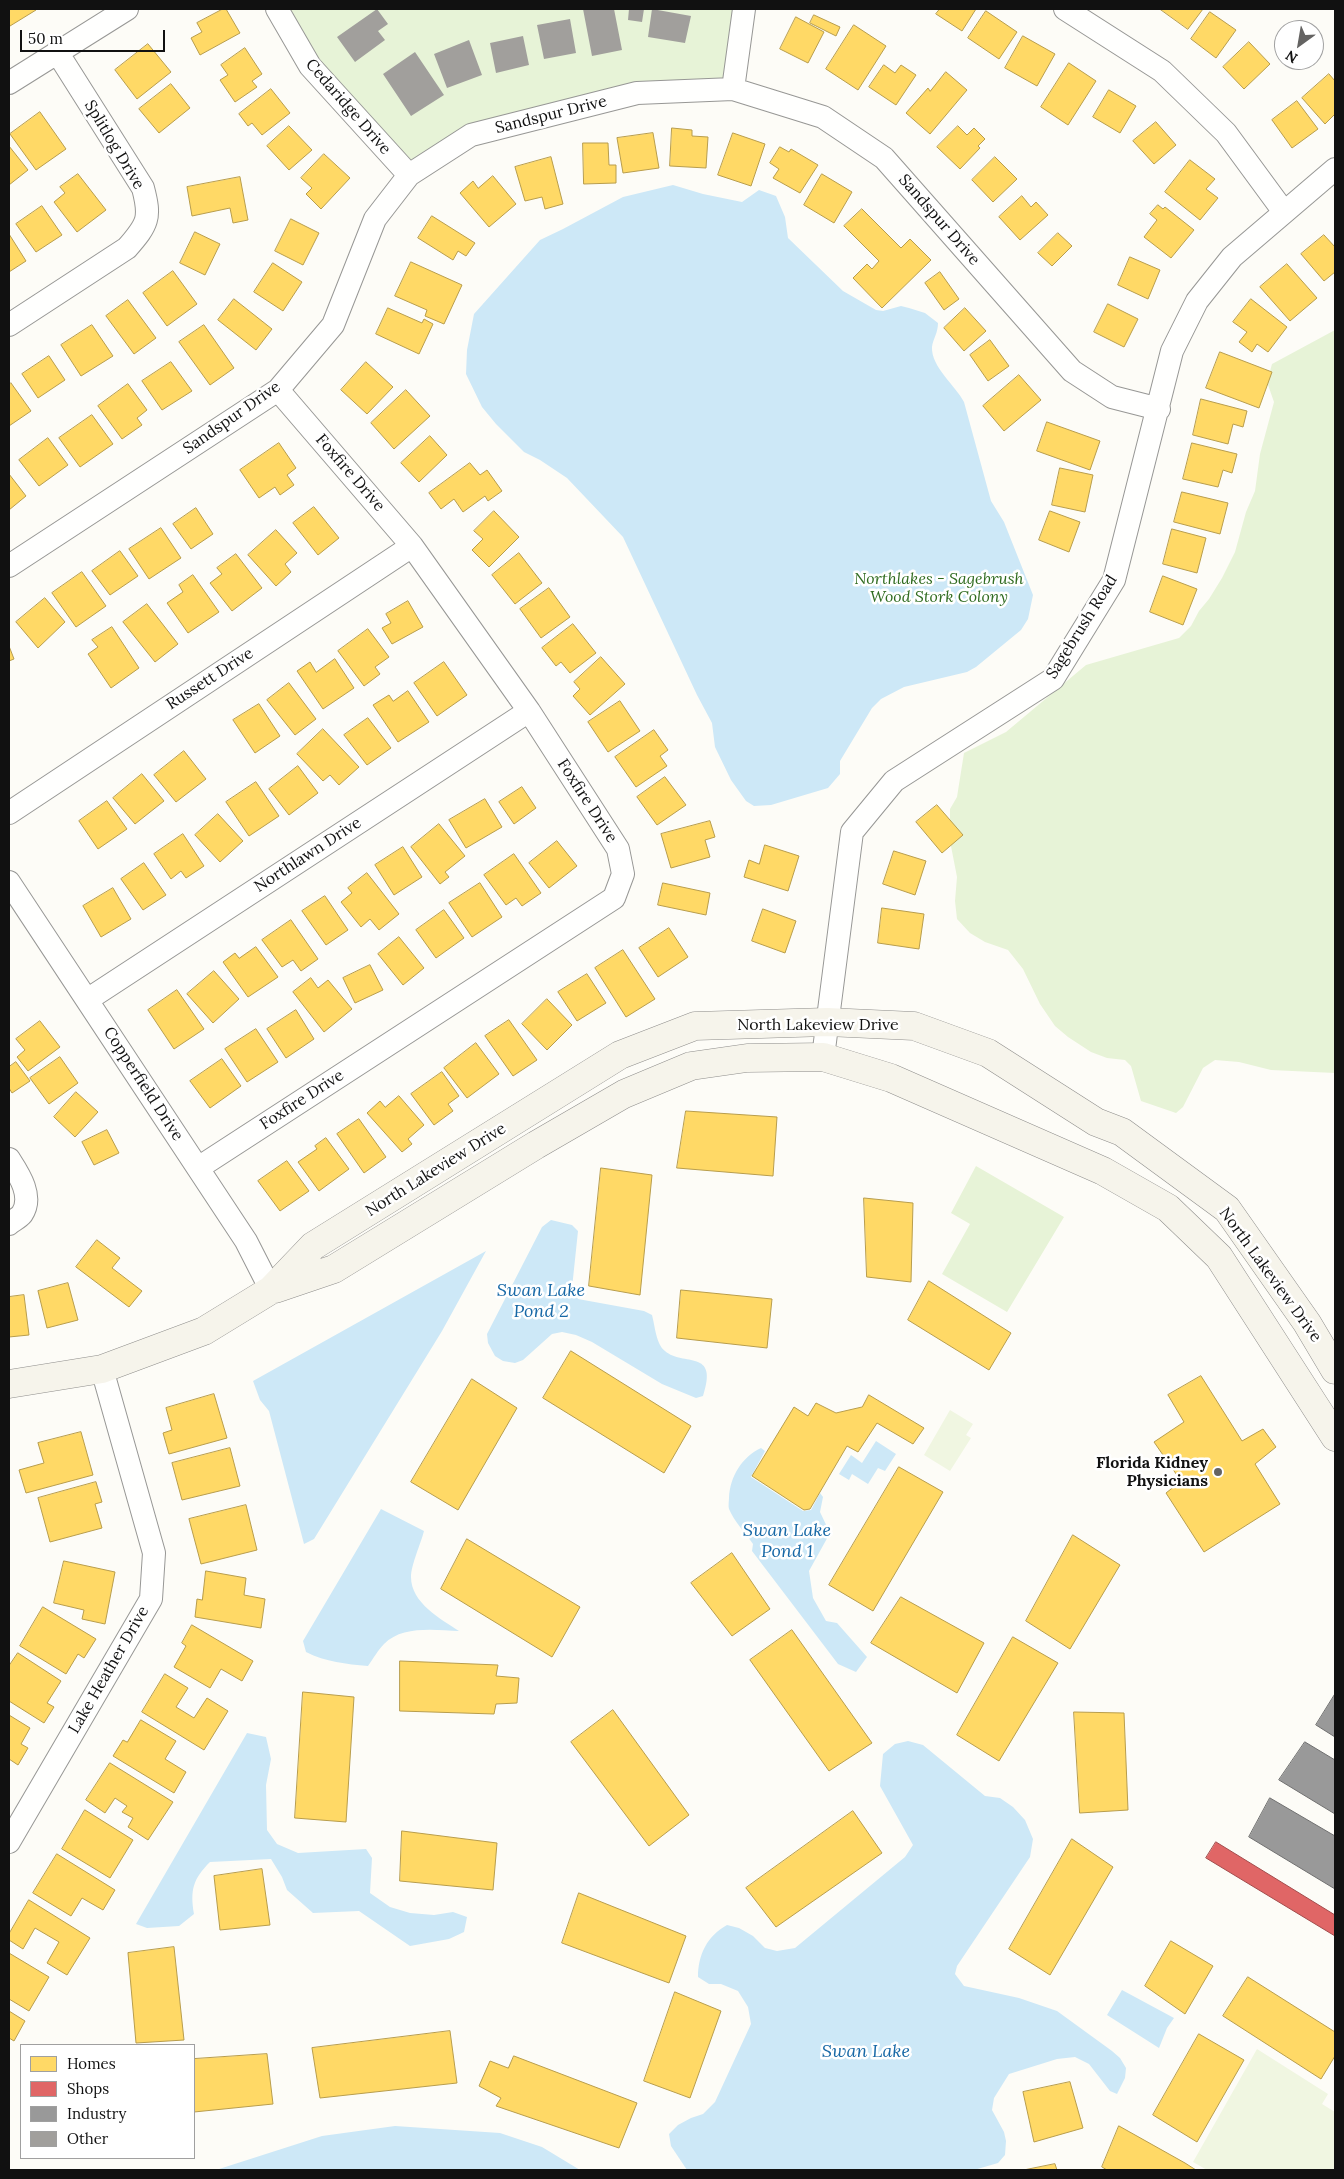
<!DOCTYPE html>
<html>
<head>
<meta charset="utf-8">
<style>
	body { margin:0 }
	#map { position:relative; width:1344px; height:2179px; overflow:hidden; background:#fdfcf7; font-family:Lora,serif }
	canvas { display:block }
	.frame { position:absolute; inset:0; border:10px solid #111; pointer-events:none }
	.legend { position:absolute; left:20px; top:2044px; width:175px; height:115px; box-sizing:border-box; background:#fff; border:1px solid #a0a0a0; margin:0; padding:6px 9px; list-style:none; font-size:15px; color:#111 }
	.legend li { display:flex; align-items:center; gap:10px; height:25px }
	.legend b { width:25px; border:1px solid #a0a0a0 }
	.north { position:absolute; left:1274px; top:20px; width:50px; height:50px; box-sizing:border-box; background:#fff; border:1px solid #a0a0a0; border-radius:50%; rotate:212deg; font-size:14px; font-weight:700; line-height:20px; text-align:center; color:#111 }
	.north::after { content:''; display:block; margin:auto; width:18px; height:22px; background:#646362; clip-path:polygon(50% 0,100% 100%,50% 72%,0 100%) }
	.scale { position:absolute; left:20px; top:30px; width:145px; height:22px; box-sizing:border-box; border:2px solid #111; border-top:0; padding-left:6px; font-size:15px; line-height:18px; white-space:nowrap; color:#111; -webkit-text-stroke:4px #fff; paint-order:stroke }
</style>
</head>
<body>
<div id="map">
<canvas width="1344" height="2179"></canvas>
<div class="frame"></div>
<ul class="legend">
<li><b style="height:14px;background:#ffd966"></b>Homes</li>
<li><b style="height:14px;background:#e06666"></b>Shops</li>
<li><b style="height:14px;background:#999"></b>Industry</li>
<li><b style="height:14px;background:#a19f9c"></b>Other</li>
</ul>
<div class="north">N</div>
<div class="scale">50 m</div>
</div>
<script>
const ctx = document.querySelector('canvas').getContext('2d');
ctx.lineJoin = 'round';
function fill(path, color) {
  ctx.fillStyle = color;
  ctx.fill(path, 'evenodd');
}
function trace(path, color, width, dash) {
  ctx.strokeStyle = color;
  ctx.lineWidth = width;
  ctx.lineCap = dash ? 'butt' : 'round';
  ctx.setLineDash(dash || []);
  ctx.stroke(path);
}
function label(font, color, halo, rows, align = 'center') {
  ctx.font = font + ' Lora,serif';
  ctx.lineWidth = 5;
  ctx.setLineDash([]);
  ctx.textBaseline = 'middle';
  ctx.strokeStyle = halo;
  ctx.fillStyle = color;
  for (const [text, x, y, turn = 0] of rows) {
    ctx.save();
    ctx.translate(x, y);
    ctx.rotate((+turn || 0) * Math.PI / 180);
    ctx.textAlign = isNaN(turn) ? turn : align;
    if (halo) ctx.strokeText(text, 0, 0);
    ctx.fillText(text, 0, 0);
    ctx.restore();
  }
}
fill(new Path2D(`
	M278,9H744L733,89L637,93L471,135L409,175Z
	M1335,330V1073L1271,1070L1239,1062L1215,1060L1203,1068L1183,1107L1176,1113L1141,1101L1131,1066L1125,1060L1107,1058L1091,1052L1068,1037L1055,1026L1040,1004L1023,969L1008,950L985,942L970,933L957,919L955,901L957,877L950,841V809L957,797L964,753L1006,732L1086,665L1179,638L1191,626L1199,611L1209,599L1222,578L1235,552L1246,512L1255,491L1260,454L1274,402L1267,382L1272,364Z
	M976,1166L1064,1217L1007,1312L942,1274L970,1224L951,1213Z`), '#e7f3d7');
fill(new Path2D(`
	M950,1410L973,1424L966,1435L971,1438L950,1471L924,1455Z
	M1257,2049L1328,2094L1322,2104L1335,2112V2170H1207L1193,2162Z`), '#f0f6e1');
fill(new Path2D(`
	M673,185L703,194L742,202L759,190L776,196L785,217L788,238L843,291L876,310L883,311L901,306L909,308L925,313L938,323C938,333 933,339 932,347C931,367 956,386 964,402L991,501L1004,522L1033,595L1028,619L1021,630L976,667L967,672L904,687L881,699L872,708L840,761V774L828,788L771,805L754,806L746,801L731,780L715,747L712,723L697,695L623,537L567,478L540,460L524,452L496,424L482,407L466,374L467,350L474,314L540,240L563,229L623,197Z
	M551,1220L572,1225L578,1231L572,1288L578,1299L644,1311L652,1315C655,1326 656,1344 665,1351C683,1367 719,1348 703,1396L696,1398L662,1384L592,1342L576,1335L562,1332L552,1334L523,1360L515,1363L503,1361L495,1356L488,1343L487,1334L542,1227Z
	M486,1251L442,1331L314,1539L304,1544L269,1411L260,1400L253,1381Z
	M876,1441L896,1454L885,1471L878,1468L868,1484L852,1474L849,1480L839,1474L851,1455L862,1463Z
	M761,1448L765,1451L751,1477L803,1511L811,1510L820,1493L823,1497L820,1512L830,1533L809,1571L813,1598L826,1621L837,1623L867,1657L856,1672L838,1664L752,1551L753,1544C746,1534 734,1521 729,1509C728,1506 729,1501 729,1498C730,1476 742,1457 761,1448Z
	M381,1509L424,1531C421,1543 411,1565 411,1577C411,1603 441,1619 459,1631C436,1630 402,1625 384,1644C378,1650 373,1659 368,1666C346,1664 326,1662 306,1652L303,1641Z
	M247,1733L266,1737L271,1759L266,1785L267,1830L277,1844L298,1853L366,1849L372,1858L370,1893L390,1907L410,1913L434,1915L453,1912L467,1917L464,1932L449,1939L410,1946L359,1911L313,1913L287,1890L282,1877L271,1859L210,1862C193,1879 190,1890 194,1914L179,1926L147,1928L136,1924Z
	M908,1741L923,1745L985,1796L1000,1798L1013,1807L1025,1820L1033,1839L1030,1857L957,1966L955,1974L964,1986L1019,1998L1057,2011L1112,2051L1120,2058L1126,2068L1125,2078L1117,2094L1110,2091L1089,2064L1075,2057L1057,2059L1009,2074L994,2098L992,2110L1004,2132L1006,2141L1005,2155L998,2163L974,2170H687L671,2146L669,2134L678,2125L691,2118L703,2114L715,2102L751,2024L748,2007L738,1991L721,1984H709L698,1977C698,1955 707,1936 727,1925L739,1928L753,1936L765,1948L777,1951L795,1948L905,1857L913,1845L880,1786L883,1754L895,1744Z
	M1122,1990L1174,2018L1167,2028L1159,2048L1107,2015Z
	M395,2126L500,2133L542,2147L580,2170H216L322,2136Z`), '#cde8f7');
const homes = new Path2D(`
	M9,9H35L36,10L10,26Z
	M223,9H226L240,33L200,55L191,38L202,32L197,23Z
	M940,9H976L962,31L936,14Z
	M1160,9H1203L1188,29Z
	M986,11L1017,32L999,59L968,38Z
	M1210,12L1236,30L1216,58L1191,39Z
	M814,15L840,27L836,36L810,23Z
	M796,17L824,32L808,63L780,49Z
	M854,25L886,46L858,90L826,69Z
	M1023,36L1055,54L1037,86L1005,68Z
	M1249,42L1270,64L1244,89L1223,67Z
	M148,44L171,72L137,99L115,70Z
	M245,48L262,74L252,81L257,87L235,102L220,80L228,75L221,65Z
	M1069,63L1096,81L1068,125L1041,107Z
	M884,65L895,73L901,65L916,75L896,105L869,87Z
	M946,72L967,90L930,134L906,113L928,88L930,91Z
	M1329,74L1335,81V114L1325,124L1302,98Z
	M171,84L190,108L159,133L139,109Z
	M271,89L290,113L262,135L252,123L248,126L239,114Z
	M1109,90L1136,106L1120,133L1093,117Z
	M1297,101L1318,129L1292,148L1272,120Z
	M40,112L66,149L36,170L10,134Z
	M1156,122L1176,145L1154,164L1133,141Z
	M289,126L312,150L289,170L267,146Z
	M958,126L967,135L974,128L985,139L978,146L980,148L960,169L937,147Z
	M672,128L692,130V136L708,137L706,168L670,166Z
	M653,133L659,168L623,173L617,138Z
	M733,133L765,144L751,186L718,175Z
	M583,143H608L609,165H616V183L584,184Z
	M9,146L28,170L9,185Z
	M780,147L789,152L791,149L818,165L800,193L773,178L779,169L770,163Z
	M324,154L350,178L321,209L306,194L312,188L301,178Z
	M551,157L563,204L545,209L542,197L525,201L515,167Z
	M995,157L1017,179L993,202L972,180Z
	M1190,160L1215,179L1206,189L1218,198L1200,220L1165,192Z
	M78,174L106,210L77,232L54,202L65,193L60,187Z
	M822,174L852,192L834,223L804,205Z
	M493,176L516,204L489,227L460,193L473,181L478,188Z
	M240,177L248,220L233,223L230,208L192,216L187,187Z
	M1022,196L1031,207L1036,202L1048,215L1020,240L999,217Z
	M1158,205L1163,209L1165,207L1194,230L1171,258L1144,237L1157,220L1150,214Z
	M42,206L62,235L36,252L16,224Z
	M862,209L901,248L910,239L931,260L882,308L853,278L867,264L872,269L879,261L844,226Z
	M432,216L475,243L466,256L458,251L453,260L418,238Z
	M291,219L319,233L303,265L275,251Z
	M195,232L220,244L205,275L180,263Z
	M1058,233L1072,246L1052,266L1038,253Z
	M9,234L26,261L9,272Z
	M1324,235L1335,247V272L1324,281L1301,254Z
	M1130,257L1160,270L1148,299L1118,285Z
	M411,262L462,285L444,324L425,316L427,310L395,296Z
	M273,263L302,282L283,311L254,292Z
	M1287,264L1317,298L1290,321L1260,287Z
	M173,271L197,304L167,326L143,293Z
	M940,272L959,299L944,310L925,283Z
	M234,299L272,329L256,350L218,320Z
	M1251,299L1287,327L1268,352L1257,344L1252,352L1239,342L1247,332L1233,322Z
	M128,300L156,338L134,354L106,316Z
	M1108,304L1138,319L1124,347L1094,332Z
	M388,308L422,323L424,319L433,324L419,354L376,334Z
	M965,308L986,331L964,351L944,328Z
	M92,325L113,356L81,376L61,345Z
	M204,325L234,368L210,385L179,342Z
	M990,340L1009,366L988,381L970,355Z
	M1220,352L1272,372L1259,408L1206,388Z
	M49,356L65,380L38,398L22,374Z
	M171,362L192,391L162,410L142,381Z
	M366,362L393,387L367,414L341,390Z
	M1019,375L1041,400L1004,431L983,406Z
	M11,383L31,411L9,426V385Z
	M128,384L147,410L137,418L142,425L122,439L98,406Z
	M406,390L430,416L394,449L371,423Z
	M1201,399L1247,411L1243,427L1233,424L1228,444L1193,435Z
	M92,415L113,444L80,467L59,438Z
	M1047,422L1100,441L1090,470L1037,451Z
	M430,436L447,455L419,482L401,463Z
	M48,438L68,465L39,486L19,460Z
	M279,443L296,468L287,475L294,485L280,495L275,487L259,498L240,470Z
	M1192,443L1237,454L1232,473L1223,470L1218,487L1183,479Z
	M470,463L480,475L487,470L502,491L488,501L485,496L463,512L454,499L441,509L429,493Z
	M1060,468L1093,475L1085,512L1052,505Z
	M9,474L26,496L9,510Z
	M1182,492L1228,503L1220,534L1174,522Z
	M314,507L339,538L318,555L293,523Z
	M196,508L213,534L191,549L173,524Z
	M494,511L519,537L489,567L472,550L483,539L474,531Z
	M1050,511L1080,522L1069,552L1039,540Z
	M161,528L181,558L149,579L129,549Z
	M1172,529L1206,538L1197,573L1163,564Z
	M276,530L297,553L285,564L291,572L276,586L248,555Z
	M120,551L138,576L110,595L92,571Z
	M519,553L542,583L515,604L492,575Z
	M236,554L262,588L232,611L210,583L222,574L217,568Z
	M82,572L106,606L76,627L52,593Z
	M193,575L219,612L188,633L167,603L183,592L179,585Z
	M1163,576L1197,589L1183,625L1150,612Z
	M549,588L570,617L541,638L520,609Z
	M45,598L65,622L38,648L16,622Z
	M408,601L423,627L392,644L382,628L391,623L386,614Z
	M147,604L178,644L155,662L123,622Z
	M573,624L596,653L570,673L561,662L556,666L542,648Z
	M112,627L139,668L111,688L88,654L98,647L92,640Z
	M368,629L389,657L375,667L380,674L364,686L338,651Z
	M9,646L14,659L9,661Z
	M601,657L625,684L590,715L573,696L580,689L574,682Z
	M335,659L354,688L323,709L297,671L310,662L316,672Z
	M444,662L467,695L437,716L414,683Z
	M289,683L316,719L295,735L267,700Z
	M408,691L429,722L398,742L373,705L389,695L393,701Z
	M620,701L640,731L608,752L588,722Z
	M259,704L280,736L255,753L233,720Z
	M368,718L391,748L367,765L344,735Z
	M323,729L359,767L339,785L330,775L323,781L297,754Z
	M654,730L668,750L660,756L667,766L636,787L615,757Z
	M184,751L206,779L176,802L154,775Z
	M298,766L318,793L289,815L269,789Z
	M142,774L164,801L135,824L113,798Z
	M665,777L686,805L657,825L637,797Z
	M256,782L279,816L249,836L226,802Z
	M522,787L536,808L514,824L499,802Z
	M485,799L502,827L466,848L449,820Z
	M107,801L127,829L98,849L79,821Z
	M937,805L963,835L942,853L916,822Z
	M218,814L243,841L220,862L195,835Z
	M710,821L715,837L705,840L710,857L671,868L661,834Z
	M439,824L465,856L445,872L449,877L440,884L411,847Z
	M183,834L204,866L186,878L181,871L171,879L154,854Z
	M557,841L577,866L549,888L529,863Z
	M765,845L799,856L788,891L744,877L749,860L759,864Z
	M403,847L422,877L394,895L375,865Z
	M894,851L926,861L915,895L883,884Z
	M514,854L541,893L522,906L516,898L506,905L484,875Z
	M144,863L166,895L143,910L121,879Z
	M367,873L399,914L379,930L370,919L361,927L341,902L352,893L348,888Z
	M480,883L502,917L472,937L449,903Z
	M663,883L710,893L706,915L658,905Z
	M113,888L131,919L101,937L83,906Z
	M325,896L348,930L326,945L302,911Z
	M882,908L924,914L919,949L878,943Z
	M763,909L796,921L785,953L752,941Z
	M444,910L464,938L436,958L416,930Z
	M291,920L318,959L301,971L293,960L282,967L262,940Z
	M669,928L688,957L658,977L639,948Z
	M399,937L424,968L403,985L378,954Z
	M256,947L278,977L248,997L223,962L235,953L239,958Z
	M623,950L655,999L626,1017L595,968Z
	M370,965L383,990L355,1003L343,978Z
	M214,971L239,999L213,1023L187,994Z
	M587,974L606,1003L577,1021L558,992Z
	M311,978L318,988L328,980L352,1009L324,1032L293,992Z
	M177,990L204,1029L174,1049L148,1010Z
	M547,999L572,1025L547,1050L522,1024Z
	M296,1010L314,1039L286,1058L267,1029Z
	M509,1020L537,1060L513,1076L485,1036Z
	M40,1021L60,1047L28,1071L17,1057L25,1050L16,1039Z
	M256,1029L278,1062L247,1082L225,1049Z
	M476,1043L499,1074L467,1098L444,1068Z
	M60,1057L78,1083L49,1104L30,1078Z
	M222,1059L241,1086L210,1108L190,1081Z
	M16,1062L30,1081L12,1093L9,1088V1067Z
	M442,1072L459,1096L448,1104L453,1111L434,1125L411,1094Z
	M76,1092L98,1112L75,1137L54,1117Z
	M399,1096L424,1125L408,1139L412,1144L402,1152L367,1113L380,1101L385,1107Z
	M686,1111L777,1117L773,1176L677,1168Z
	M359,1119L386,1157L364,1173L337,1134Z
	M107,1130L119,1153L94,1165L82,1142Z
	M326,1138L349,1169L319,1191L298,1162L317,1149L315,1146Z
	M287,1161L309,1191L280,1211L258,1181Z
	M601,1168L652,1175L640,1295L589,1286Z
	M864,1198L913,1203L911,1282L867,1277Z
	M97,1240L120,1258L112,1268L142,1291L129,1307L76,1267Z
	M929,1281L1011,1333L989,1370L908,1320Z
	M68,1283L78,1320L47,1328L38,1291Z
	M681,1290L772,1299L767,1348L677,1338Z
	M24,1295L29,1335L9,1337V1297Z
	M571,1351L691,1426L664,1473L543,1398Z
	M1201,1376L1242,1441L1263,1429L1276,1447L1255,1464L1280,1504L1204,1552L1166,1493L1181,1481L1154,1442L1184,1422L1168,1395Z
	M472,1379L517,1408L458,1510L411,1482Z
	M214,1394L227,1438L169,1454L163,1433L172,1430L166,1408Z
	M869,1395L924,1428L913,1444L877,1423L858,1452L847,1446L810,1509L804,1510L752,1476L794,1407L808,1416L816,1403L836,1413L862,1407Z
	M81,1432L93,1475L26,1493L19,1470L44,1463L38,1443Z
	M230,1448L240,1486L182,1500L172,1463Z
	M899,1467L943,1492L873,1611L829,1585Z
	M96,1482L102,1502L95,1504L102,1528L50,1542L38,1498Z
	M246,1505L257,1550L201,1564L189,1519Z
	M1073,1535L1120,1565L1070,1649L1026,1621Z
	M467,1539L580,1607L552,1657L441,1589Z
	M732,1553L770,1609L732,1636L691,1583Z
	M64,1561L115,1572L105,1624L82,1619L84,1610L54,1603Z
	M206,1571L246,1578L244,1595L265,1599L261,1628L195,1617L197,1599L202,1600Z
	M901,1597L984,1643L957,1693L871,1643Z
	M43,1607L96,1639L84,1658L78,1654L66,1674L20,1646Z
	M192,1625L253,1661L242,1681L221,1669L210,1688L174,1667L186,1646L182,1643Z
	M792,1630L872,1743L829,1771L750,1660Z
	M1013,1637L1058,1663L999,1761L957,1735Z
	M18,1653L61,1681L47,1703L54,1707L44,1723L9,1701V1666Z
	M400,1661L498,1665L496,1676L519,1678L517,1703L496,1704L494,1714L400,1711Z
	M165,1674L188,1688L176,1707L194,1718L207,1698L228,1711L204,1750L142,1712Z
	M303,1692L354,1697L346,1822L295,1818Z
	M613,1710L689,1815L649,1846L571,1742Z
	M1074,1712L1124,1713L1128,1810L1080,1813Z
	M9,1715L30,1728L21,1744L28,1748L18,1765L9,1759Z
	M141,1720L176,1741L165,1759L186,1772L174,1793L113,1756L123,1740L127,1742Z
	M110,1763L173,1802L148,1840L128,1827L133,1818L122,1812L127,1806L115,1798L105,1813L86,1800Z
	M85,1810L133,1840L110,1878L62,1849Z
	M853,1811L882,1853L776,1927L746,1888Z
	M402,1831L497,1843L493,1890L400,1881Z
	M1072,1839L1113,1867L1050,1975L1009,1949Z
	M57,1854L115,1890L103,1910L82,1898L71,1916L33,1893Z
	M262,1869L270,1925L220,1930L214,1876Z
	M579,1893L686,1936L669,1983L562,1943Z
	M29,1900L90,1938L67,1975L47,1963L59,1942L35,1928L23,1949L9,1940V1934Z
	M1171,1941L1213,1966L1185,2014L1145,1986Z
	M174,1947L184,2040L136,2043L128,1953Z
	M9,1953L49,1977L29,2011L9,1999Z
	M1248,1977L1335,2032V2056L1321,2079L1223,2016Z
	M675,1992L721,2011L690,2098L644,2081Z
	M9,2011L25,2021L14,2041L9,2038Z
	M450,2031L457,2083L320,2098L312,2048Z
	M1199,2034L1244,2060L1197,2142L1153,2115Z
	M267,2054L273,2104L194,2112V2059Z
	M514,2056L637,2103L619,2148L496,2106L501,2098L479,2086L490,2061L508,2068Z
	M1070,2082L1083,2128L1034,2142L1023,2092Z
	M1119,2126L1185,2163L1196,2170H1107L1102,2167Z
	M1055,2164L1057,2170H1024Z`);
fill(homes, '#ffd966');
trace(homes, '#b89d4c', 1);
const shops = new Path2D(`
	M1216,1842L1335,1915V1936L1206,1858Z`);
fill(shops, '#e06666');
trace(shops, '#a24c4c', 1);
const industry = new Path2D(`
	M1335,1694V1737L1316,1725Z
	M1305,1742L1335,1760V1814L1279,1780Z
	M1270,1798L1335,1836V1889L1249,1837Z`);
fill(industry, '#999');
trace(industry, '#707070', 1);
fill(new Path2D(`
	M377,9L388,24L378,31L385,40L355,62L337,37Z
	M583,9H614L622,50L592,56Z
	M629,9H644L642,22L628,20Z
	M652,9L691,16L685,43L648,37Z
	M570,19L576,53L544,59L537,25Z
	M523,36L529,65L496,73L490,43Z
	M469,40L482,75L447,88L434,54Z
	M415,52L444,95L411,116L383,74Z`), '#a19f9c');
const street = new Path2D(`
	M277,9L310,66L409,175
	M1065,9L1162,71L1226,133L1284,212
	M9,83L127,9
	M733,89L744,9
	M9,325L127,248C148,224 151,218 143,188L57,52
	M9,566L278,390L333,325L375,219L409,175L471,135L637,93L733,89L823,117L884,158L1072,371L1112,397L1159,409
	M9,813L412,546
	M9,882L246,1241L271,1290
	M87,1000L529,711
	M823,1057L852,832L894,781L1053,679L1114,580L1172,351L1197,301L1232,257L1335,169
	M9,1159C18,1173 34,1196 22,1214C19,1218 12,1221 9,1224
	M198,1168L614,898L623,874L618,849L529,711L412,546L278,390
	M9,1842L151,1599L154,1553L102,1369`);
const secondary = new Path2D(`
	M275,1289L334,1269L536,1145L624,1094L691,1066L747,1058L823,1057L891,1078L1103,1171L1168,1208L1219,1257L1335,1437
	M9,1384L102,1369L204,1331L271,1290L313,1246L620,1055L695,1026L827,1022L914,1026L988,1053L1096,1122L1122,1132L1227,1209L1307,1323L1335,1370`);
trace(street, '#979795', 24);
trace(secondary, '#8e8d8b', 29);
trace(street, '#fffffe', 22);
trace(secondary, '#f6f4eb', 28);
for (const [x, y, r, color] of [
	[1218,1472,5,"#646362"]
]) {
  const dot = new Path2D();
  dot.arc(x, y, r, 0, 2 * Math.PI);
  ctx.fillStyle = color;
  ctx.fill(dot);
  trace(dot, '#fff', 2);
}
label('16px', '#111', '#fff', [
	["Cedaridge Drive",348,107,49],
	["Sandspur Drive",551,115,-14],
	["Splitlog Drive",114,145,59],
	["Sandspur Drive",939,220,49],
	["Sandspur Drive",232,418,-35],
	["Foxfire Drive",350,473,49],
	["Sagebrush Road",1082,627,-58],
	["Russett Drive",210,679,-33],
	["Foxfire Drive",587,801,57],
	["Northlawn Drive",308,855,-33],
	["North Lakeview Drive",818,1025],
	["Copperfield Drive",143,1084,57],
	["Foxfire Drive",302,1100,-33],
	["North Lakeview Drive",436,1170,-32],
	["North Lakeview Drive",1270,1275,54],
	["Lake Heather Drive",109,1670,-60]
]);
label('italic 16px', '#2f6b1f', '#fff', [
	["Northlakes - Sagebrush",939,579],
	["Wood Stork Colony",939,597]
]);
label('bold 16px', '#111', '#fff', [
	["Florida Kidney",1208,1463],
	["Physicians",1208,1481]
], 'right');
label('italic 18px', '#1768a6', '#fff', [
	["Swan Lake",541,1291],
	["Pond 2",541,1312],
	["Swan Lake",787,1531],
	["Pond 1",787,1552],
	["Swan Lake",866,2052]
]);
</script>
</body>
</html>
